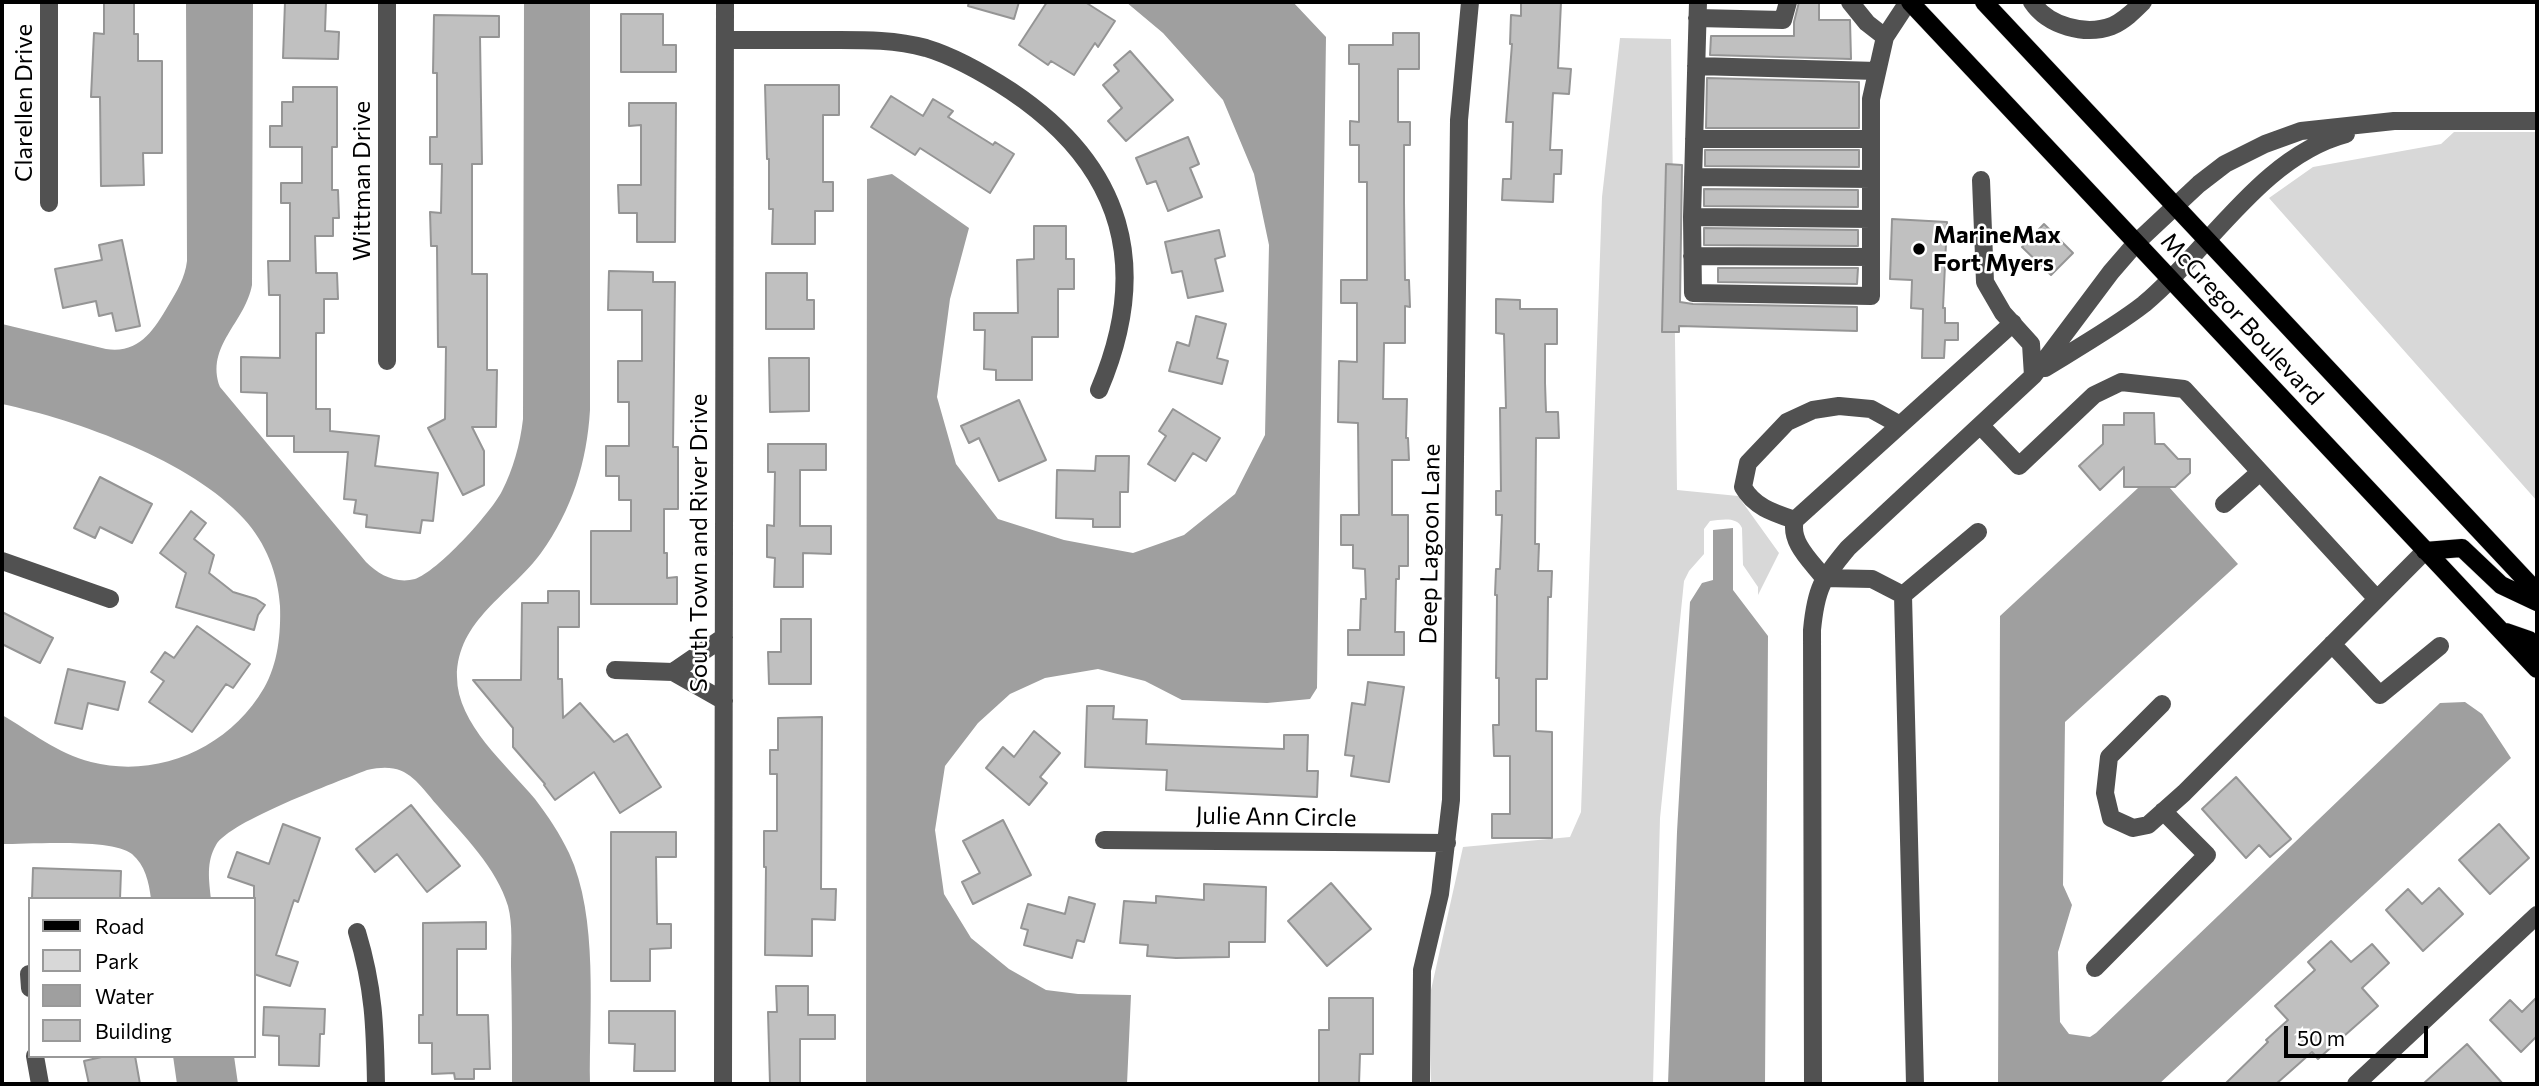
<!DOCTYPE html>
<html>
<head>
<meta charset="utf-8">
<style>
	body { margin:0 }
	#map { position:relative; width:2539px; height:1086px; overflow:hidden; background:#fff; font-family:Commissioner,sans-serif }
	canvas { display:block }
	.frame { position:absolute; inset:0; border:4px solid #000; pointer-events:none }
	.legend { position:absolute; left:28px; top:897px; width:228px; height:161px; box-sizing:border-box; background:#fff; border:2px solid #999; margin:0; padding:9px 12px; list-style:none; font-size:21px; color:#000 }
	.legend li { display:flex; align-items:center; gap:14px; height:35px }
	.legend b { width:35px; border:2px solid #999 }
	.scale { position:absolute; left:2284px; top:1026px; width:144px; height:32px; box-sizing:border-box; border:4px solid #000; border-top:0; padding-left:9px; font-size:21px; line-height:24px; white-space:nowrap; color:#000; -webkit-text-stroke:5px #fff; paint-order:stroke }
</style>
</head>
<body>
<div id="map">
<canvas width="2539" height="1086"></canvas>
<div class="frame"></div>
<ul class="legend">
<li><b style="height:9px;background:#000"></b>Road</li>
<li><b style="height:19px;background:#d8d8d8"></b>Park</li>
<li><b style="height:19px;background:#9f9f9f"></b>Water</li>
<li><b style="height:19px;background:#c0c0c0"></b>Building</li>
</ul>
<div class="scale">50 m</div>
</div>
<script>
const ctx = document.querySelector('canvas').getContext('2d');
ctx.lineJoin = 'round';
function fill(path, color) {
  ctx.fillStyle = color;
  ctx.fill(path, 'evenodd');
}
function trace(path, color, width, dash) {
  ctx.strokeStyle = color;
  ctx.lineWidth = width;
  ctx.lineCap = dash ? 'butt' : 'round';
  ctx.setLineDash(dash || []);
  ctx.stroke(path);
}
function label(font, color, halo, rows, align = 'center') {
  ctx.font = font + ' Commissioner,sans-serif';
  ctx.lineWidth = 5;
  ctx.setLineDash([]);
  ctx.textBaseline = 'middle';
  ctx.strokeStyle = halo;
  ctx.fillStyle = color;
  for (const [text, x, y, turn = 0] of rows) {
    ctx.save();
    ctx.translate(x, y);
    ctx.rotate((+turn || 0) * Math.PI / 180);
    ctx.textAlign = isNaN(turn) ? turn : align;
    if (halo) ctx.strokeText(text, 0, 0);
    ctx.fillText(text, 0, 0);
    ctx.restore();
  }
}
fill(new Path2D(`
	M1620,38L1671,39L1677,490L1738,496L1779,553L1758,595V587L1743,565L1742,528C1737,516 1721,520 1710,521L1704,529V554L1689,571L1684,581L1660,818L1653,1084H1431V990L1463,847L1570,837L1581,812L1602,197Z
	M2454,132H2537V501L2269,198L2313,167L2441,144Z`), '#d8d8d8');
fill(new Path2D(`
	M186,2H253L252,285C245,323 205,346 220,387L366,562C379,575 396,584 415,579C437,572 491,513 502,491C513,469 520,445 523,419L524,2H590V410C587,462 572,510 541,553C511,594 457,620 457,677C457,724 507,765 535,799C548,816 560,834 569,853C599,917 589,1014 590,1084H512C512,1045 512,1005 511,966C511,947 513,925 508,906C497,868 463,835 437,805C415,779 405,761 367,770C337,782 230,821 216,845C206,862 209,880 211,899H151C149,882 145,865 132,854C113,838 29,844 2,844V715C30,731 58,754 91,762C158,779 229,748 264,688C278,664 281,633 280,606C278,574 266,543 244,519C192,461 77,420 2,404V324L106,349C139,354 153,331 168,306C177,291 185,278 187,261Z
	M1126,2H1293L1326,37L1317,688L1310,699L1267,703L1182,700L1145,681L1098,669L1045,678L1010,694L978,723L945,766L935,830L944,894L971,938L1009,969L1046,990L1078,994L1131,995L1127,1084H866L867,179L892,174L969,228L950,299L937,397L956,464L998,519L1064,540L1133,553L1184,535L1235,494L1265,435L1269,245L1254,174L1223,100L1163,33Z
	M2169,487L2238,564L2065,722L2063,885L2072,905L2058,952L2060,1022L2069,1034L2090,1037L2096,1033L2440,703L2465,702L2482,714L2511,758L2159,1084H1998L2000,616L2138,488Z
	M1733,528V590L1768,636L1765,1084H1668L1677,832L1690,602L1702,583L1713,580V530Z
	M173,1056H234L238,1084H177Z`), '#9f9f9f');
const building = new Path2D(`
	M104,2H134V34H138V61H162V153H143L144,185L101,186L100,97H91L94,33L104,34Z
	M285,2H326L325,31L339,32L338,59L283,58Z
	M969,2H1019L1014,19L968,6Z
	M1047,2H1085L1115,21L1098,47L1095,43L1074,75L1051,61L1048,65L1019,45Z
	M1521,2H1561L1558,68L1571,69L1569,94L1553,93L1550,150H1562L1561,174H1554L1553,202L1502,200L1503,179H1511L1513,122H1506L1512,44H1510L1511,15L1521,16Z
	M1799,2H1819V20H1850L1851,59L1710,55L1711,36H1794V22Z
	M621,14H663V45H676V72H621Z
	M434,15L499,16V37H480L482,164H472V274H487V370H497L496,427H472L484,451V485L463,495L428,428L445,419L446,347H438L437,246H431L430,212L441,213L442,164H430V137H437V73H433Z
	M1393,33H1419V69H1398V122H1410V145H1404V202L1405,280H1409L1410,307L1405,306V343H1384L1383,399H1407L1406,438H1408L1409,460H1392V515H1408V566H1399V579H1396L1395,632H1404V655H1348V630H1360L1361,599H1366L1365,569L1353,568V545H1341V515H1359L1358,423L1338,422L1339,361L1357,362V303H1341V280H1367V182H1359V145H1350V121L1359,122V64H1349V45H1393Z
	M1130,51L1173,100L1126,141L1108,121L1122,108L1103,85L1119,71L1114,65Z
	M1707,78L1859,82V128H1706Z
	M765,85H839V115H823V182H833V211H815V244H772L773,209H769V159H767Z
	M293,87H337V147H332V190H338L339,218H333V236H315L316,273H337L338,299H324V333H316V409H330V431L379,436L375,466L438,473L433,521L422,520L420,533L366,527L367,515L354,513L356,500L344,499L348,452H294V436H267V393L241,392V357L280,358V295H269L268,261H290V203H281V183H302V147H270V126H282V102H293Z
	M891,96L923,116L933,99L953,111L948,117L993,145L995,142L1014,154L990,193L920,148L915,155L871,127Z
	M629,103H676L675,242H637V213H619L618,185H641V125L629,126Z
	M1188,137L1199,164L1190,168L1202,197L1168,211L1156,181L1147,184L1136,158Z
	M1705,150H1859V167L1705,166Z
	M1666,164L1682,165L1680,302L1693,304L1857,307V331L1679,326V332H1662Z
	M1704,189L1858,190V207L1704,206Z
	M1892,219L1947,222L1943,308H1945V323H1958V340H1945L1944,358H1922L1923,309L1911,308L1912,280L1890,279Z
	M2044,224L2073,253L2051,275L2022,247Z
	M1034,226H1066V259H1074V289H1058V337H1032V380H996V370L984,369L985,330H974V313H1018L1017,260L1034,259Z
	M1704,228L1858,230V246L1704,245Z
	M1219,230L1225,256L1215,259L1223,291L1188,298L1182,271L1172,273L1165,242Z
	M122,240L140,326L116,331L112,313L99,316L96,301L63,308L55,269L102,260L99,245Z
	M1718,268H1858L1857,284L1718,282Z
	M609,271L653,272V282H675L673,447H678V509H664V553H667V578L677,577V604H591V531H631V500H619V476H606V446H629V402H618V361H642V310H608Z
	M766,273H807V300H814V329H766Z
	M1496,299L1520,300V309H1557V344H1545V383L1546,412H1558L1559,438H1536L1535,544H1539L1538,571H1552L1551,597H1548L1547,679H1536V731L1552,732V838H1492V814H1510V756H1494L1493,725H1499V678H1496L1497,595H1495L1496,569H1500L1502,515H1496V491H1501L1500,408H1506L1504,334L1496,333Z
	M1196,316L1226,324L1217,358L1228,361L1222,384L1169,371L1177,342L1189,346Z
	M769,358H809V411L770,412Z
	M1019,400L1046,460L999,481L979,438L969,443L961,426Z
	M1173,409L1220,438L1206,461L1193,453L1175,481L1148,464L1166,436L1159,431Z
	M2124,413H2154L2155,444H2164L2178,459H2190V473L2175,487H2124V467L2100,490L2079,466L2103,444V425H2124Z
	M768,444H826V470H800V526H831V554L803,553V587H774L775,558L767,557V525L774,526L775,472H768Z
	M1096,456H1129L1128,492H1120V527H1093V519L1056,518L1057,470L1095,471Z
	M100,477L152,504L132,543L100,527L95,538L74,528Z
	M191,511L206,523L194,539L214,555L209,573L233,592L256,599L265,605L258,615L254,630L176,607L186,573L160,553Z
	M548,591H579V627H558V679H562L563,718L580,703L614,742L627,734L661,787L620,813L594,772L555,800L544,785L545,784L513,747V728L473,680H521L522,603H548Z
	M2,612L53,638L40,663L2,644Z
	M781,619H811V684H769L768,652H781Z
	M197,626L250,664L233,688L226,684L192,732L149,702L164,681L151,672L165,652L174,658Z
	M68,669L125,682L118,710L88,703L82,729L55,723Z
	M1368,682L1404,687L1389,782L1351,776L1354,756L1345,755L1352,703L1365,705Z
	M1087,706H1114L1113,719L1147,720L1146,744L1284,749V735H1308L1307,771H1318L1317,797L1166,790L1167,770L1085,767Z
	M822,717L821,889H836L835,920L812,919V956L765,955L766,867H764V831H777V774H770V750H778V718Z
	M1034,731L1060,753L1040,777L1047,783L1029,805L986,768L1003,747L1014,757Z
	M2236,777L2291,839L2270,857L2259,845L2246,858L2202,809Z
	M411,805L460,866L427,892L397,854L375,872L356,849Z
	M1003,820L1031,875L973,904L962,882L980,873L963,841Z
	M283,824L320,838L298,902L294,900L276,955L298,962L290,986L254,974V886L228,877L237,852L269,864Z
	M2499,824L2529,858L2490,894L2459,860Z
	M611,832H676V857H656L657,924H671V948L650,949V981H611Z
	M33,868L121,871L120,899H32Z
	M1331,883L1371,929L1327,966L1288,921Z
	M1204,884L1266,887L1265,942H1229V957L1176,958L1147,956L1148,945L1120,943L1124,901L1156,903V896L1204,900Z
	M2439,888L2463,914L2423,951L2386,910L2408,889L2422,904Z
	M1069,897L1095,904L1084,942L1077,940L1072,958L1024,945L1028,930L1021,928L1028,904L1065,914Z
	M486,922V949H457V1015H488L490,1069H474V1079H455L454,1073L432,1074V1043H419V1015H423V923Z
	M2331,941L2351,962L2372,944L2389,963L2362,988L2378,1006L2318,1059L2312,1052L2276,1084H2225L2268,1042L2266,1040L2288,1020L2275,1006L2315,970L2308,962Z
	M776,986H808V1015H835V1039H800V1084H770L768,1012H777Z
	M2537,997V1036L2521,1052L2490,1020L2510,1000L2522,1012Z
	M1329,998H1373V1054H1360L1359,1084H1319V1030H1329Z
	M264,1007L325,1009L324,1034H320L319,1066L279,1065V1036L263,1035Z
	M609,1011H675V1071H634L635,1044L609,1043Z
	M2467,1044L2503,1084H2423Z
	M106,1056H135L140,1084H89L84,1061Z`);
fill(building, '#c0c0c0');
trace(building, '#959595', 2);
const major = new Path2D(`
	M1910,2L2537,669
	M1984,2L2537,592
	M2425,551L2462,548L2501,585L2537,602
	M2506,632L2529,640L2537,648`);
trace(major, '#dbdbdb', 19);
trace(new Path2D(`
	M387,2V361
	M1698,2L1692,217L1693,293L1871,296V99L1885,37L1908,2
	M1850,2L1867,23L1885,37
	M2032,2C2048,26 2085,36 2112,26C2124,21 2134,11 2143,2
	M1697,18L1783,20L1788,2
	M725,40C759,40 792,40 826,40C860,40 893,39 926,48C956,57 985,74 1011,91C1123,166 1152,266 1099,390
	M1696,66L1877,71
	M1694,139H1871
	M1693,177L1871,179
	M1981,180L1985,282L2003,313L2031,344L2033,376
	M49,203V2
	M1692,217L1871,219
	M1692,256L1871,257
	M2045,368C2076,349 2116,326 2144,304C2208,251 2262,156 2346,134
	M1981,426L2019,466L2094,395L2121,382L2184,389L2377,599
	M2224,504L2260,472
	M1795,520C1774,513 1754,507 1743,487L1748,463L1787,422L1813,410L1839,406L1871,409L1900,425
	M2,561L110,599
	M1903,595L1978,532
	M2332,644L2380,695L2440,646
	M615,670L673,672L724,701
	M673,672L724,637
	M2162,704L2109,757L2105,793L2111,818L2133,828L2148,825L2184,793L2425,551
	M1104,840L1447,843
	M357,932C374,988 375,1027 376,1084
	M2095,968L2207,855L2163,811
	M29,974L30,988
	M35,1056L40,1084
	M723,1084L725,2
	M1421,1084L1422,970L1440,894L1451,800L1459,120L1470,2
	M1813,1084L1812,630C1816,588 1822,579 1848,548L2033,376L2111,272L2137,242L2199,184L2225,164L2265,144L2301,131L2394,121H2537
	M1915,1084L1903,595L1872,579L1824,578C1811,561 1789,542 1795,520L2013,323
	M2356,1084L2537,915`), '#515151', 18);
trace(major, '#000', 18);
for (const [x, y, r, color] of [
	[1919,249,7,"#000"]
]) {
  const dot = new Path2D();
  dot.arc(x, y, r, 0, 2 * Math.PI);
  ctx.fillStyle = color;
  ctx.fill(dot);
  trace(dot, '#fff', 2.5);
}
label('24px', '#000', '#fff', [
	["Clarellen Drive",24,103,-90],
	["Wittman Drive",362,181,-90],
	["McGregor Boulevard",2242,319,47],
	["South Town and River Drive",699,543,-90],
	["Deep Lagoon Lane",1430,544,-89],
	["Julie Ann Circle",1276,817,1]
]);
label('bold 24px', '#000', '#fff', [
	["MarineMax",1933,235],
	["Fort Myers",1933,263]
], 'left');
</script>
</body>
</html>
